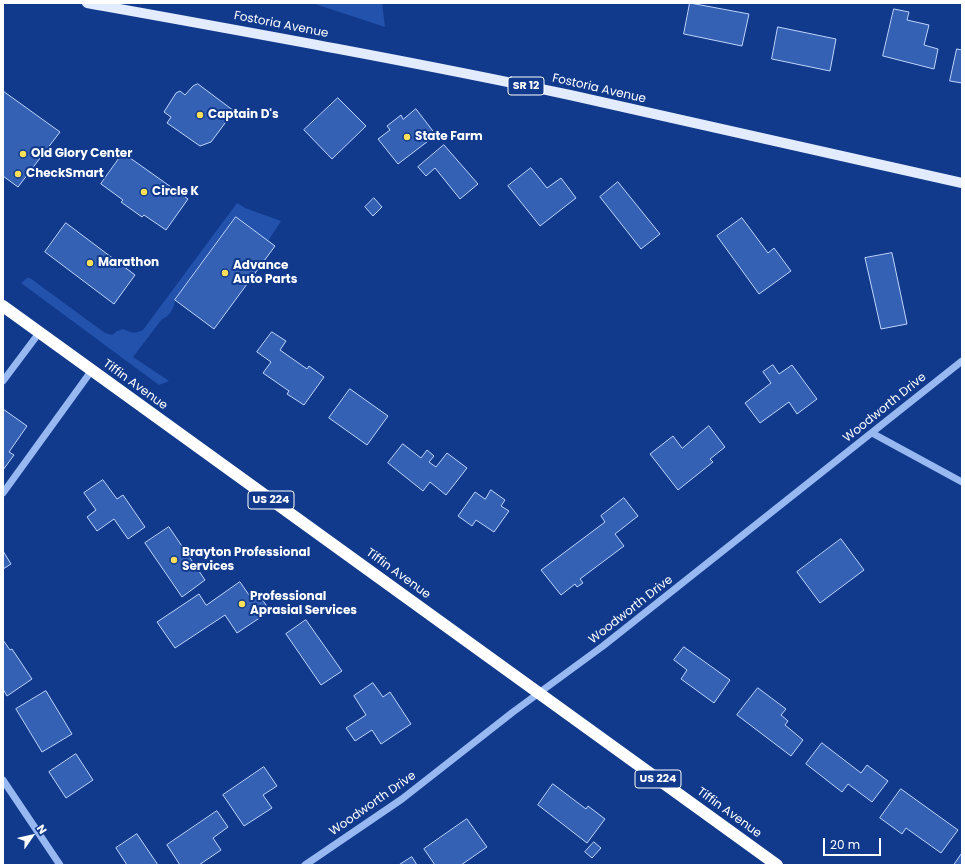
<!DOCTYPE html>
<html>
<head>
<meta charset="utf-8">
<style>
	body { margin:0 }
	#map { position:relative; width:965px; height:868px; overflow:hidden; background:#113a8d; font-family:Poppins,sans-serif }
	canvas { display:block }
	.frame { position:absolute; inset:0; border:4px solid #fff; pointer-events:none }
	.north { position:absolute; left:12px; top:816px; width:40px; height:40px; -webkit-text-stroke:3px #113a8d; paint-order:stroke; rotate:56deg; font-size:11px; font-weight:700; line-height:16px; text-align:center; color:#fff }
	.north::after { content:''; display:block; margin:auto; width:14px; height:18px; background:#fff; clip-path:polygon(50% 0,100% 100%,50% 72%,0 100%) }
	.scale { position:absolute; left:823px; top:838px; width:58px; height:18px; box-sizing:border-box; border:2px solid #fff; border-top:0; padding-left:5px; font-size:12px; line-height:14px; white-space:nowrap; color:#fff; -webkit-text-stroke:3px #113a8d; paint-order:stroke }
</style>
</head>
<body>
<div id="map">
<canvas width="965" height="868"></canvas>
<div class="frame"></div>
<div class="north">N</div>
<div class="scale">20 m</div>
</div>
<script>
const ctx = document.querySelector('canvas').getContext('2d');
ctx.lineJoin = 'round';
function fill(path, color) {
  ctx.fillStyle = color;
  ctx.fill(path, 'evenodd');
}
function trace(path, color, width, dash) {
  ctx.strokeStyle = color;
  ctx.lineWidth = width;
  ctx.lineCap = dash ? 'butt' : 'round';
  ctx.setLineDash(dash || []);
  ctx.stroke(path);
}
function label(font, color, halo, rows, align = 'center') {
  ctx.font = font + ' Poppins,sans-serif';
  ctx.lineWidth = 4;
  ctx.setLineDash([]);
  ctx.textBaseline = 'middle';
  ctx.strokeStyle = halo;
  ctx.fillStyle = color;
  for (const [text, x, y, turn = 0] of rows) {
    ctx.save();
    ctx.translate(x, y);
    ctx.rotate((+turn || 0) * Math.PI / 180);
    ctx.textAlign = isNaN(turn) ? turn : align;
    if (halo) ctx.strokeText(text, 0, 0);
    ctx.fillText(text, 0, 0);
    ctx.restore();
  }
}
fill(new Path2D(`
	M312,3H382L385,27Z
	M237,203L245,208L281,221L268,241L236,217L175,300C175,307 169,317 162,319L133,357L169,381L159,385L21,283L27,278H30L105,333L112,335L117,331L123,329C132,333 134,334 143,330Z`), '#2252ac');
const building = new Path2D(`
	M690,3L749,14L742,46L684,34Z
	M894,9L909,12L907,20L929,25L924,45L938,49L934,69L883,56Z
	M778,27L836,39L830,71L772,59Z
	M957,49L962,50V83L950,81Z
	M198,84L234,111L211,142L200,146L167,123L171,117L164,112L176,93L180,91L185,95L193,86Z
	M3,91L60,132L18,187L3,176Z
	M338,98L366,126L332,159L304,130Z
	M416,109L436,135L398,164L378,139L390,130L387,126L401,115L403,119Z
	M444,145L478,184L460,199L435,168L426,176L418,167Z
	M123,153L188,199L166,230L144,215L142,217L121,202L123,200L101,184Z
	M531,168L547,188L561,178L576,198L540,226L508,186Z
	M618,182L660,234L641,249L600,197Z
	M374,198L382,207L373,216L365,207Z
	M236,217L275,246L214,329L175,300Z
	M742,218L768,253L774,248L791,271L759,294L717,236Z
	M66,223L135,275L114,304L45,252Z
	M892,253L907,324L881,329L865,258Z
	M272,332L286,341L280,350L307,369L309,366L324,377L304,405L287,394L289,391L263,373L271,362L257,352Z
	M773,365L779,374L792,365L817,399L797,414L789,402L760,423L745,403L771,383L763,372Z
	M350,389L388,416L367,445L329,418Z
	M3,409L27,426L9,452L14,455L3,470Z
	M709,426L725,447L710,459L713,462L678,490L650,454L673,436L682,448Z
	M403,444L421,458L427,450L434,456L429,462L436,467L447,453L467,468L446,495L430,482L423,491L388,463Z
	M103,480L117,499L123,495L145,527L128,539L114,519L97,531L87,517L96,510L84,493Z
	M491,490L505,500L501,506L509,511L494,532L476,520L472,526L458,516L475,492L485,499Z
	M624,498L638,516L615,534L624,546L580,579L583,583L577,587L575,584L561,595L541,570L605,522L601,516Z
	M169,527L205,580L182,597L145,543Z
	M841,539L864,570L820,603L797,572Z
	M3,551L11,564L3,569Z
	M240,582L249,595L256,590L270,611L237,633L225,615L175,648L157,622L199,594L206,605Z
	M306,620L342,671L321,685L286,634Z
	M3,640L10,650L12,649L32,679L7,696L3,689Z
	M684,647L730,680L714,703L681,679L687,670L674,660Z
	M373,683L383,697L390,692L411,724L381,744L372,730L355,741L346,728L366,715L354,696Z
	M758,688L786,709L781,715L788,721L785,725L803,740L791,756L737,715Z
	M46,691L72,734L42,752L16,709Z
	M822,743L861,773L867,765L888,781L872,802L848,784L842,792L806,764Z
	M76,754L93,780L66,798L49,772Z
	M264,767L277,786L263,795L272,808L244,826L223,795Z
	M553,784L586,809L588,806L605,819L587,843L538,805Z
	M901,789L958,830L941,853L906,828L902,834L880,818Z
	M217,811L228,827L213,838L221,850L199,865H180L167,845Z
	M467,819L487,847L461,865H435L424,849Z
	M137,834L158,865H127L116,848Z
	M594,842L601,848L592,858L585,852Z
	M962,853V865H954Z
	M412,857L417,865H399Z`);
fill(building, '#3461b4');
trace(building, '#bfd5fd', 1);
trace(new Path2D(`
	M3,381L39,333
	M872,433L962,482
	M3,493L92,370
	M3,780L60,865
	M305,865L402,799L513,712L603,646L962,361`), '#98b8f2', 7);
trace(new Path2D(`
	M87,3C248,32 410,61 570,95L962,183`), '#e3ebff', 10);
trace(new Path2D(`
	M3,306L777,865`), '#fff', 12);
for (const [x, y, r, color] of [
	[200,115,4,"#ffe059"],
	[407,137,4,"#ffe059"],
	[23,154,4,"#ffe059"],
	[18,174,4,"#ffe059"],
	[144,192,4,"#ffe059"],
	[90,263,4,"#ffe059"],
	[225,273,4,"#ffe059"],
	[174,560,4,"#ffe059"],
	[242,604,4,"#ffe059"]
]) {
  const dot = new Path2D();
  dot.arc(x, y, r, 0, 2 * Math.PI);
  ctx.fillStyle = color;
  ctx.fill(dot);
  trace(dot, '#113a8d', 1.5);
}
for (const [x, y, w] of [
	[526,86,36],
	[271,500,46],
	[658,779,46]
]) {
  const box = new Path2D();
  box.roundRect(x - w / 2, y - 9, w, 18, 3);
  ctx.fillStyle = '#113a8d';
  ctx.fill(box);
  trace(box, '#fff', 1);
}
label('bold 11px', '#fff', null, [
	["SR 12",526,86],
	["US 224",271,500],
	["US 224",658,779]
]);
label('12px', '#fff', '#113a8d', [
	["Fostoria Avenue",281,25,11],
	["Fostoria Avenue",599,89,13],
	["Tiffin Avenue",135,385,36],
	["Woodworth Drive",885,408,-39],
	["Tiffin Avenue",398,574,36],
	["Woodworth Drive",631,610,-38],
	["Woodworth Drive",373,804,-35],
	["Tiffin Avenue",729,813,36]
]);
label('bold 12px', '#fff', '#113a8d', [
	["Captain D's",208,115],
	["State Farm",415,137],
	["Old Glory Center",31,154],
	["CheckSmart",26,174],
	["Circle K",152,192],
	["Marathon",98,263],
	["Advance",233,266],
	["Auto Parts",233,280],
	["Brayton Professional",182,553],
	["Services",182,567],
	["Professional",250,597],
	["Aprasial Services",250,611]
], 'left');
</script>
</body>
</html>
